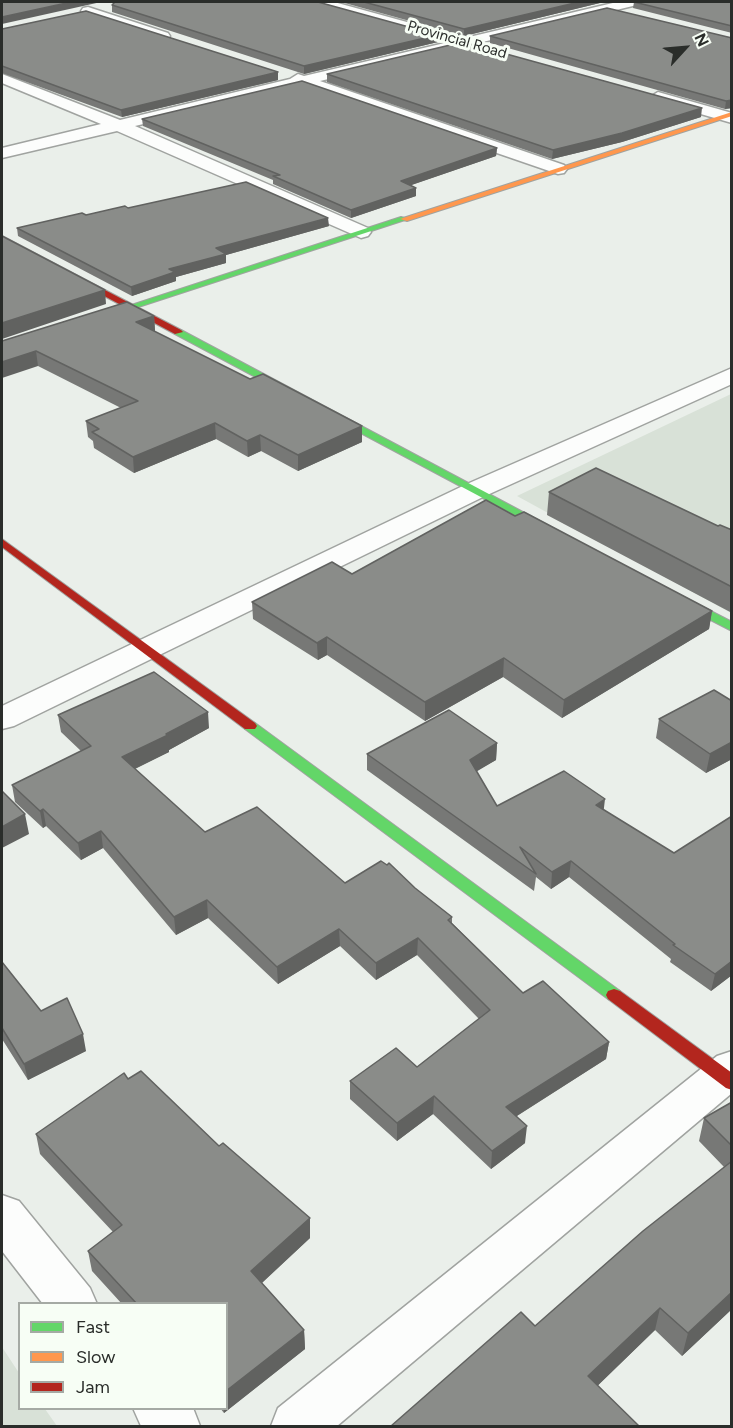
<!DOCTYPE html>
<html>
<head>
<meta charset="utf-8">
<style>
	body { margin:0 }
	#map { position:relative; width:733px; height:1428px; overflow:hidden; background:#eaefea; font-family:Figtree,sans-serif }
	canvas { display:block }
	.frame { position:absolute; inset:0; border:3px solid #2a2d2a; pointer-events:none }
	.legend { position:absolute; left:18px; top:1302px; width:210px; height:108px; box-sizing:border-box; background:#f7fef5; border:2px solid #a5aaa4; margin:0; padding:8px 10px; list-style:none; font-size:18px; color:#2a2d2a }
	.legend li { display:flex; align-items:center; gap:12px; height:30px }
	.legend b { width:30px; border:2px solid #a5aaa4 }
	.north { position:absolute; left:655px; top:18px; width:60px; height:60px; -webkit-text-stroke:4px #f7fef5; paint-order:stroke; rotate:64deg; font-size:16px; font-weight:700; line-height:24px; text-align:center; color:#2a2d2a }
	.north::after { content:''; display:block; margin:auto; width:21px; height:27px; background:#2a2d2a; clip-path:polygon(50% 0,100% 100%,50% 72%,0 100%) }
</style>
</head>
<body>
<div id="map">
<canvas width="733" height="1428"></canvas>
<div class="frame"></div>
<ul class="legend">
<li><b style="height:8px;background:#63d668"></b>Fast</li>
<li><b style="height:8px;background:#ff974d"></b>Slow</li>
<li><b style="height:8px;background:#b3261e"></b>Jam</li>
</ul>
<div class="north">N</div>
</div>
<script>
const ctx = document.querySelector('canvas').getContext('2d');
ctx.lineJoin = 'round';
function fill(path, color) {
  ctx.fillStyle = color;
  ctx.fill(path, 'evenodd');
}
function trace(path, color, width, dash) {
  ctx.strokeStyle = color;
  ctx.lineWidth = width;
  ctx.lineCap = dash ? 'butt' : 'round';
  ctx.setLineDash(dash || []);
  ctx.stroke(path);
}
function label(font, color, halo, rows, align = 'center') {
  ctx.font = font + ' Figtree,sans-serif';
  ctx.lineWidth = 6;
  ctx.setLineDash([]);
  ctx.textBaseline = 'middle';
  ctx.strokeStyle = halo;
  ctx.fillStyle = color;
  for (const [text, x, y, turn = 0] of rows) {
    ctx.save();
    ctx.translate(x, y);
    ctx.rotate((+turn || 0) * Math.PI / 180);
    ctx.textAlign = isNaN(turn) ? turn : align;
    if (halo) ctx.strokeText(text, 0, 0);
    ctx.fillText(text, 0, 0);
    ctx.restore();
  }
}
fill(new Path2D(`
	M731,394V613L517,496Z
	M2,1347L19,1373L20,1408L45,1409L57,1426H2Z`), '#d8e1d7');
const street = new Path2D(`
	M314,2H334L465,38L617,2H639L637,5L320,81L564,165L567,169L564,173L558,174L302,86L135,126L368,228L371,232L368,236L361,238L117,131L2,158V148L101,124L2,83V74L120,120L290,79L298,74L304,76L449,42L316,5Z
	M88,7L168,33L170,36L168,39H158L83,14L81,11L83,8Z
	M658,92L732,113V123L652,100L650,97Z
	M732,368V384L485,496L14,726L2,729V706L467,484Z
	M732,1051V1093L337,1426H271L278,1408L717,1056Z
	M2,1195L19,1201L90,1288L97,1304H43L2,1251Z
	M133,1408H193L200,1426H141Z`);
const fast = new Path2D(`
	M401,217L408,219L120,313L113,311Z
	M175,330H181L564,534L558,537L554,536L175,334Z
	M672,591L732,622V631L668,598L666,595L668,592Z
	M250,722L255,723L620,991L622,995L620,999L614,1001L608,999L245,729L243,726Z`);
const slow = new Path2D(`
	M732,112V116L407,221L400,219Z`);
const jam = new Path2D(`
	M2,236L181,330L183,332L175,334L2,241Z
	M2,539L255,723L257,726L255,729H245L2,547Z
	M614,989L620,991L732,1073V1090L726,1088L608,999L606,995L608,991Z`);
trace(street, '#a0a3a0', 3);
trace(fast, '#a0a3a0', 2);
trace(slow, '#a0a3a0', 2);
trace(jam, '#a0a3a0', 2);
fill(street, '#fcfdfc');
fill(fast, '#63d668');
fill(slow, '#ff974d');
fill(jam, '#b3261e');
fill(new Path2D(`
	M111,2H318L438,42L304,74L112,12V5L114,3Z
	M341,2H610H604L464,36Z
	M634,2H732V33L633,8Z
	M2,29L278,80L122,117L2,73Z
	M490,36L732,38V108L725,109L490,43Z
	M327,74L701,117L622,142L552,159L327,82Z
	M142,119L497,148L496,156L411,185L416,188V196L351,218L273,184V180L143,126Z
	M128,208L329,226L226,255V263L176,277V281L132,296L18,236L17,228Z
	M154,316L155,331H154L362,442L298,471L261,451L248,457L216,439L134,473L94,448L93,441L88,437L86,421L121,408L38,366L2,341Z
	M549,492L718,526L732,530V613L547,515Z
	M352,574L712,611L709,629L562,718L503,677L425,721L327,655L318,660L253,619L252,602Z
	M732,701V759L706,773L656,738L659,719Z
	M58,715L209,728L169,750V752L135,769L205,832L345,883L415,888L452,917V923L523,993L609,1042L606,1059L517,1116L525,1143L491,1169L433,1114L397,1141L350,1099V1081L417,1067L479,1019L417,955L376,980L340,946L278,984L208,918L176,935L103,848L81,860L46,826L43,828L15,802L12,785L81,751L61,732Z
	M497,743L496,760L476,771L497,806L604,810L674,853L732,816V975L711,991L670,962L671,959L569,877L551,889L536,877L534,891L367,770V754Z
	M2,962L41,1011L86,1051L28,1080L2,1039Z
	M128,1079L219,1146L310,1218V1238L262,1283L304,1330L305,1349L224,1413L220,1408H226V1304H122L92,1271L88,1251L113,1232L40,1154L36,1134Z
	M732,1102V1309L682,1356L655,1330L597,1386L535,1326L724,1167L699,1141L704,1118Z`), '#777876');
fill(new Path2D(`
	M71,2H101L2,24V17Z
	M579,2H610H604L464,36V29Z
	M438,35V42L304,74V66Z
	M278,72V80L122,117L121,110Z
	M732,100V108L725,109L726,101Z
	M702,108L701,117L622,142L552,159L553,150Z
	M497,148L496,156L400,189L401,181Z
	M416,188V196L351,218V210Z
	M328,218L329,226L226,255V263L176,277V281L132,296L131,287L216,248Z
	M105,290L106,304L2,339V323Z
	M154,316L155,331L137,337L136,322Z
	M36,351L38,366L2,378V362Z
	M215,423L216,439L134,473L133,457Z
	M362,426V442L298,471V455Z
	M260,435L261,451L248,457L247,441Z
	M712,611L709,629L562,718L564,700Z
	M327,637V655L318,660L317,643Z
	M504,658L503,677L425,721V702Z
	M208,712L209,728L169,750V752L124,774L122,757Z
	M732,742V759L706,773L710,754Z
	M497,743L496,760L469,776L470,760Z
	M605,799L603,816L596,805Z
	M43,809L46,826L43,828L40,811Z
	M25,814L29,834L2,848V827Z
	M101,831L103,848L81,860L78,843Z
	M571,861L569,877L551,889L552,872Z
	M207,900L208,918L176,935L174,917Z
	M339,929L340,946L278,984L277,967Z
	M418,938L417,955L376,980V963Z
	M732,961V975L711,991L715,974Z
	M83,1034L86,1051L28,1080L24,1064Z
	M609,1042L606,1059L504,1124L506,1107Z
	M434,1096L433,1114L397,1141V1123Z
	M527,1126L525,1143L491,1169L492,1151Z
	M310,1218V1238L253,1291L251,1271Z
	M732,1292V1309L682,1356L688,1333Z
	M660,1308L655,1330L584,1399L588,1376Z
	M304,1330L305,1349L224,1413V1408H226V1391Z`), '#616260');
const building = new Path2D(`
	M2,2H71L2,17Z
	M115,2H318L438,35L304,66L112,5Z
	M364,2H579L464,29Z
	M634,2H732V26Z
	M607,8L732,38V100L726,101L490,36Z
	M86,11L278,72L121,110L2,66V29Z
	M463,42L702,108L622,133L553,150L327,74Z
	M302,81L497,148L401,181L416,188L351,210L273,176L280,175L142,119Z
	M246,182L328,218L216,248L226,254L169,269L175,272L131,287L17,228L82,213L86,215L125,206L128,208Z
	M2,236L105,290L2,323Z
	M127,302L154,316L136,322L250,379L263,374L362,426L298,455L260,435L247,441L215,423L133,457L92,432L99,429L86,421L138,401L36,351L2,362V341Z
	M596,468L718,526L720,525L732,530V587L549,492Z
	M486,500L515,516L524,512L712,611L564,700L504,658L425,702L327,637L317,643L252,602L332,562L352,574Z
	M154,672L208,712L166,734L168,735L122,757L205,832L257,807L345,883L381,861L387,865L389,863L415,888L452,917L448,920L523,993L543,981L609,1042L506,1107L527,1126L492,1151L434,1096L397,1123L350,1081L396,1048L417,1067L490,1010L418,938L376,963L339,929L277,967L207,900L174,917L101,831L78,843L43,809L40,811L12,785L91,746L58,715Z
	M714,690L732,701V742L710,754L659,719Z
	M449,710L497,743L470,760L497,806L564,771L605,799L596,805L674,853L732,816V961L715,974L673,945L675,944L571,861L552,872L520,847L536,874L367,754Z
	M2,791L25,814L2,827Z
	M2,962L41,1011L67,998L83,1034L24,1064L2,1028Z
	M141,1071L219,1146L223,1143L310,1218L251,1271L304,1330L226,1391V1304H137L88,1251L122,1225L36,1134L124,1073L128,1079Z
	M732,1102V1146L704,1118Z
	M732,1161V1292L688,1333L660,1308L588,1376L639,1426H391L521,1312L535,1326L643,1231Z`);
fill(building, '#8a8c89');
trace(building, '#616260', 1.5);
label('15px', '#2a2d2a', '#f7fef5', [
	["Provincial Road",457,40,16]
]);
</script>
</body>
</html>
